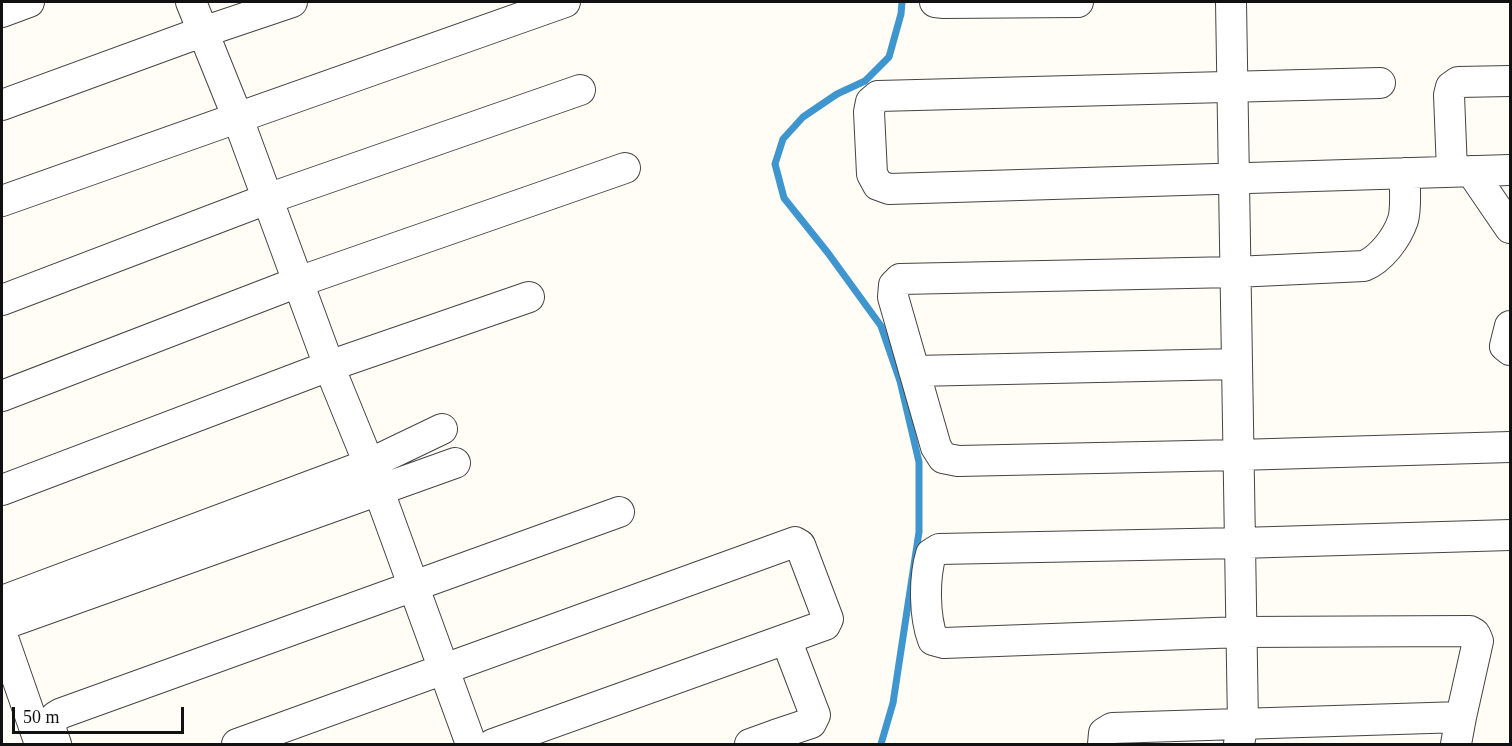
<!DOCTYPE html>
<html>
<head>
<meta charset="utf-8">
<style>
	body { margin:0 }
	#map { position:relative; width:1512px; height:746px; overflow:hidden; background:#fffdf5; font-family:"Times New Roman",serif }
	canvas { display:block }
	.frame { position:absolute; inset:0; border:3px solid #111; pointer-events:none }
	.scale { position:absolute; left:12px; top:707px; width:172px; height:27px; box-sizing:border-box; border:3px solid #111; border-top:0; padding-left:8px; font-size:18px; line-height:21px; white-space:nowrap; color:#111; -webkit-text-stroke:4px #fff; paint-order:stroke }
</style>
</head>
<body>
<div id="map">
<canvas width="1512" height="746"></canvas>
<div class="frame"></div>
<div class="scale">50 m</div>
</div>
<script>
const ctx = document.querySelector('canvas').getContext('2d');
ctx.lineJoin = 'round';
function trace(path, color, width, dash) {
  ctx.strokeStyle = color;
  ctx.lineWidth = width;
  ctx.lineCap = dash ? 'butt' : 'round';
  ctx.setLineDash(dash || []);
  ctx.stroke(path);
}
trace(new Path2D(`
	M881,744L893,703L919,532V462L900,381L881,326L828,253L784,198L775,164L783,139L803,117L837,94L865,81L889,57L901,14L902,2`), '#3f96cf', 7);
const minor = new Path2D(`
	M191,2L237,116L329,366L369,464L471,744
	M935,2L944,3L1078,2
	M1231,2L1243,724L1239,744
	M2,12L29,2
	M1380,83L878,96L871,102L869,112L872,174L878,185L889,189L1510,170
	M2,105L188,37L292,2
	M1452,171L1449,95L1451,87L1458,82L1510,81
	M1471,171L1510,228
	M1405,173C1404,187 1407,206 1403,220C1397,238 1381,259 1364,266L1235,272L900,279L894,285L893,297L936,447L943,458L958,461L1238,455L1510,447
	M2,201L565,2
	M2,300L267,199L580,90
	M1510,326L1505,346L1510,350
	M914,371L1236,364
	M2,396L298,282L625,168
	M2,490L329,366L529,297
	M2,601L369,464L442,429
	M2,625L455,463
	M2,635L40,744
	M775,735L811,723L815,715L786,639
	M56,744C51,730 46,720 62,713L619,512
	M237,744L795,542L800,545L828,619L825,625L493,744
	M750,744L775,735L778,744
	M1103,744L1104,733L1112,728L1461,717
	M1456,744L1461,717L1478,641L1475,634L1470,631L1241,632L944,643L933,640C924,616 924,578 931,554L939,549L1240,543L1510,535`);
trace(minor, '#444', 32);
trace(minor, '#fff', 30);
</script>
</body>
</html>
